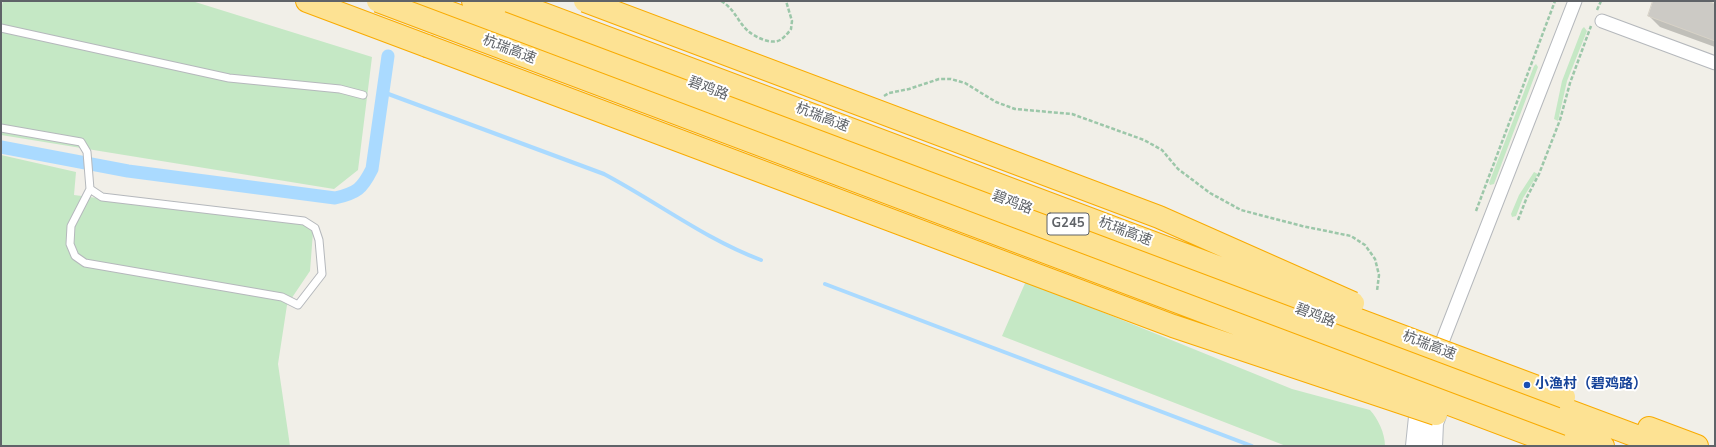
<!DOCTYPE html>
<html>
<head>
<meta charset="utf-8">
<style>
	body { margin:0 }
	#map { position:relative; width:1716px; height:447px; overflow:hidden; background:#f1efe8; font-family:"Nunito Sans",sans-serif }
	canvas { display:block }
	.frame { position:absolute; inset:0; border:2px solid #5f6368; pointer-events:none }
</style>
</head>
<body>
<div id="map">
<canvas width="1716" height="447"></canvas>
<div class="frame"></div>
</div>
<script>
const ctx = document.querySelector('canvas').getContext('2d');
ctx.lineJoin = 'round';
function fill(path, color) {
  ctx.fillStyle = color;
  ctx.fill(path, 'evenodd');
}
function trace(path, color, width, dash) {
  ctx.strokeStyle = color;
  ctx.lineWidth = width;
  ctx.lineCap = dash ? 'butt' : 'round';
  ctx.setLineDash(dash || []);
  ctx.stroke(path);
}
function label(font, color, halo, rows, align = 'center') {
  ctx.font = font + ' "Nunito Sans","Noto Sans SC",sans-serif';
  ctx.lineWidth = 4;
  ctx.setLineDash([]);
  ctx.textBaseline = 'middle';
  ctx.strokeStyle = halo;
  ctx.fillStyle = color;
  for (const [text, x, y, turn = 0] of rows) {
    ctx.save();
    ctx.translate(x, y);
    ctx.rotate((+turn || 0) * Math.PI / 180);
    ctx.textAlign = isNaN(turn) ? turn : align;
    if (halo) ctx.strokeText(text, 0, 0);
    ctx.fillText(text, 0, 0);
    ctx.restore();
  }
}
fill(new Path2D(`
	M3,1H192L372,57L358,170L334,189L1,135V10Z
	M1584,27L1587,31L1567,81L1558,121L1554,119L1562,81L1582,29Z
	M1536,64L1538,67L1494,184L1490,185L1489,183L1534,66Z
	M1,155L76,172L74,195L307,225L313,232L310,271L287,305L278,364L290,446H1Z
	M1534,172L1538,174L1523,198L1516,216L1512,217L1511,214L1519,195Z
	M1026,281L1292,389L1370,410C1378,419 1385,433 1385,446H1286L1002,336Z`), '#c5e8c5');
fill(new Path2D(`
	M1654,1H1705L1715,5V47L1660,27L1649,16Z`), '#0003');
trace(new Path2D(`
	M383,92L604,174C657,202 705,239 761,260
	M825,284L1252,446`), '#aadaff', 4);
trace(new Path2D(`
	M1,147L128,171L335,198C357,193 362,189 372,169L388,56`), '#aadaff', 13);
const building = new Path2D(`
	M1653,1H1708L1715,4V41L1648,16Z`);
fill(building, '#cccac5');
trace(building, '#d6d1c6', 1);
const lane = new Path2D(`
	M1,28L229,78L340,89L363,95
	M1,128L81,142L87,152L90,189L71,226L70,244L75,256L85,263L282,297L298,305L322,274L319,240L315,228L304,221L102,197L90,189`);
const street = new Path2D(`
	M1602,21L1715,63
	M1437,355L1575,1`);
const secondary = new Path2D(`
	M1415,446L1418,417L1426,397
	M1433,446L1434,423L1442,402`);
const highway = new Path2D(`
	M307,1L427,46
	M419,1L1603,446
	M473,1L1663,446
	M1649,428L1697,446`);
trace(lane, '#b5b8bc', 9);
trace(street, '#b5b8bc', 15);
trace(secondary, '#b6babf', 20);
trace(highway, '#f9ab00', 24);
trace(new Path2D(`
	M721,1C735,9 737,21 748,31C755,37 771,45 780,40C784,38 788,33 791,29L792,21L786,1
	M1597,10L1601,1
	M884,96L889,93L909,89L939,79H951L965,83L996,102L1015,109L1072,114L1144,140L1162,150L1178,169L1210,193L1241,210L1302,226L1351,236L1365,245L1375,259L1379,275L1377,291
	M1476,211L1555,1
	M1518,220L1527,197L1539,174L1560,120L1570,83L1591,26`), '#9cc7a9', 2.5, [4, 2]);
trace(lane, '#fff', 7);
trace(street, '#fff', 13);
trace(secondary, '#fff', 18);
trace(highway, '#fde293', 22);
const highwayBridge = new Path2D(`
	M378,1L1561,446
	M509,1L1564,397
	M585,1L1159,217L1353,303
	M427,46L1173,326L1436,414`);
trace(highwayBridge, '#f9ab00', 24, []);
trace(highwayBridge, '#fde293', 22);
for (const [x, y, r, color] of [
	[1527,385,4,"#1a4fb4"]
]) {
  const dot = new Path2D();
  dot.arc(x, y, r, 0, 2 * Math.PI);
  ctx.fillStyle = color;
  ctx.fill(dot);
  trace(dot, '#fff', 1.5);
}
for (const [x, y, w] of [
	[1068,224,42]
]) {
  const box = new Path2D();
  box.roundRect(x - w / 2, y - 11, w, 22, 3);
  ctx.fillStyle = '#fff';
  ctx.fill(box);
  trace(box, '#5f6368', 1);
}
label('bold 13px', '#5f6368', null, [
	["G245",1068,224]
]);
label('14px', '#5f6368', '#fff', [
	["杭瑞高速",509,50,21],
	["碧鸡路",708,89,21],
	["杭瑞高速",822,118,21],
	["碧鸡路",1012,203,21],
	["杭瑞高速",1125,232,21],
	["碧鸡路",1315,316,21],
	["杭瑞高速",1429,346,21]
]);
label('bold 14px', '#164399', '#fff', [
	["小渔村（碧鸡路）",1535,385]
], 'left');
</script>
</body>
</html>
